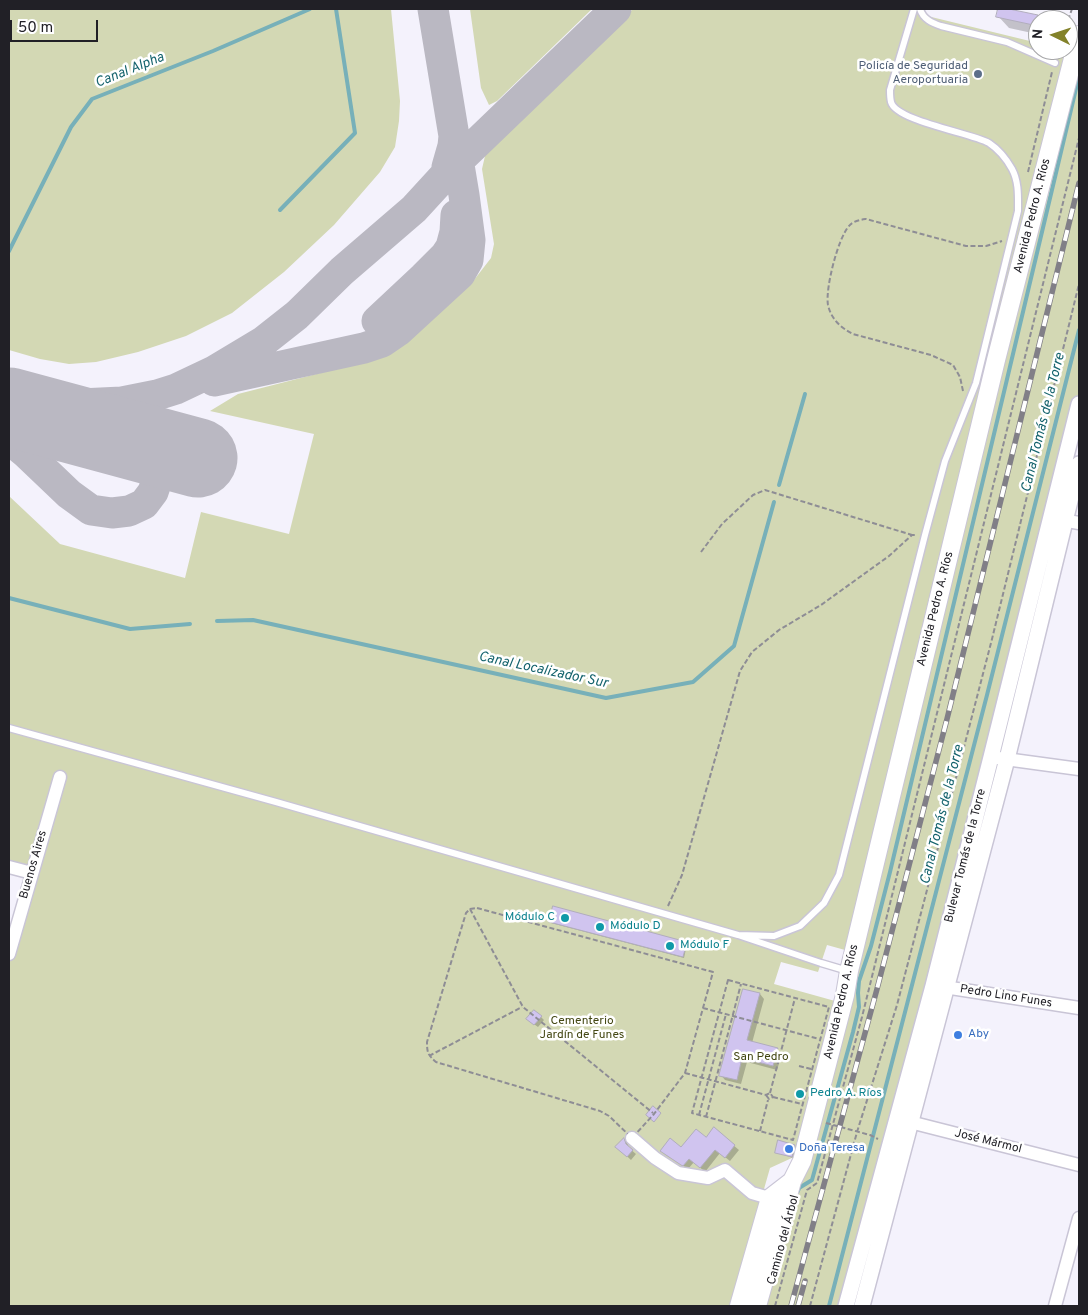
<!DOCTYPE html>
<html>
<head>
<meta charset="utf-8">
<style>
	body { margin:0 }
	#map { position:relative; width:1088px; height:1315px; overflow:hidden; background:#f4f2fc; font-family:Overpass,sans-serif }
	canvas { display:block }
	.frame { position:absolute; inset:0; border:10px solid #212026; pointer-events:none }
	.north { position:absolute; left:1028px; top:10px; width:50px; height:50px; box-sizing:border-box; background:#fff; border:1px solid #a6a6a8; border-radius:50%; rotate:274deg; font-size:14px; font-weight:700; line-height:20px; text-align:center; color:#212026 }
	.north::after { content:''; display:block; margin:auto; width:18px; height:22px; background:#83822a; clip-path:polygon(50% 0,100% 100%,50% 72%,0 100%) }
	.scale { position:absolute; left:10px; top:20px; width:88px; height:22px; box-sizing:border-box; border:2px solid #212026; border-top:0; padding-left:6px; font-size:15px; line-height:18px; white-space:nowrap; color:#212026; -webkit-text-stroke:4px #fff; paint-order:stroke }
</style>
</head>
<body>
<div id="map">
<canvas width="1088" height="1315"></canvas>
<div class="frame"></div>
<div class="north">N</div>
<div class="scale">50 m</div>
</div>
<script>
const ctx = document.querySelector('canvas').getContext('2d');
ctx.lineJoin = 'round';
function fill(path, color) {
  ctx.fillStyle = color;
  ctx.fill(path, 'evenodd');
}
function trace(path, color, width, dash) {
  ctx.strokeStyle = color;
  ctx.lineWidth = width;
  ctx.lineCap = dash ? 'butt' : 'round';
  ctx.setLineDash(dash || []);
  ctx.stroke(path);
}
function label(font, color, halo, rows, align = 'center') {
  ctx.font = font + ' Overpass,sans-serif';
  ctx.lineWidth = 5;
  ctx.setLineDash([]);
  ctx.textBaseline = 'middle';
  ctx.strokeStyle = halo;
  ctx.fillStyle = color;
  for (const [text, x, y, turn = 0] of rows) {
    ctx.save();
    ctx.translate(x, y);
    ctx.rotate((+turn || 0) * Math.PI / 180);
    ctx.textAlign = isNaN(turn) ? turn : align;
    if (halo) ctx.strokeText(text, 0, 0);
    ctx.fillText(text, 0, 0);
    ctx.restore();
  }
}
fill(new Path2D(`
	M9,9H391L400,101L399,121L395,147L380,172L334,225L284,272L232,313L186,336L138,352L96,362L69,364L40,359L9,350Z
	M470,9H592L497,101L489,105L481,88Z
	M633,9H916L915,13L1038,43V50H1068L1018,237L845,950L827,945L818,972L781,962L774,984L835,1001L794,1157L770,1168L760,1203L792,1181L1079,35V404L846,1306H9V954L32,874L9,867V496L60,544L185,578L201,512L289,534L314,434L210,411L238,394L379,358L397,349L474,280L491,258L494,244L482,169L485,156L492,145L503,133Z`), '#d3d8b4');
fill(new Path2D(`
	M993,9H1005L1054,20H1038V39L1032,33L1009,28L998,16L999,11Z
	M550,921L686,943L687,944L684,958L551,923Z
	M744,990L760,994L764,999L752,1043L777,1050L782,1054L777,1070L747,1062L741,1084L725,1080L721,1075Z
	M541,1017L544,1020L538,1027L531,1022Z
	M714,1129L739,1150L730,1161L720,1153L705,1172L694,1162L688,1169L666,1155L661,1151L681,1149L706,1139Z
	M624,1139L627,1142L629,1148L636,1154L631,1160L617,1147Z
	M795,1146L796,1147L793,1158L778,1153Z`), '#0003');
trace(new Path2D(`
	M280,210L355,133L336,9
	M9,251L71,127L92,99L213,51L310,9
	M779,485L805,394
	M9,598L130,629L190,624
	M217,621L253,620L606,698L693,682L734,646L774,502
	M798,1191L799,1188L812,1180L853,1032L859,1007L858,993L859,981L871,946L890,872L1079,76
	M829,1306L987,695L1079,330`), '#77b0b9', 4);
trace(new Path2D(`
	M433,9L454,136L453,146L447,167
	M377,321L424,277L445,256L451,247L455,232L456,215
	M214,381L364,348L382,342L398,331L460,274L468,260L470,240L464,195L456,147
	M9,403L80,404L122,402L157,395L176,389L214,371L264,341L297,315L342,271L414,209L458,161L616,9
	M9,439L26,453L69,494L91,510L112,513L129,511L144,504L153,492L158,477L157,458L148,444`), '#bab8c2', 31);
trace(new Path2D(`
	M9,407L198,458`), '#bab8c2', 79);
const building = new Path2D(`
	M998,9H1009L1038,15V26L996,17Z
	M553,906L687,942L683,957L549,922Z
	M743,989L760,993L747,1040L778,1048L773,1066L742,1058L737,1080L719,1076Z
	M534,1010L542,1016L534,1025L526,1019Z
	M653,1106L661,1113L654,1122L646,1115Z
	M714,1127L735,1145L725,1158L715,1150L700,1168L689,1159L683,1166L681,1165L660,1151L670,1138L681,1147L696,1129L706,1137Z
	M624,1138L626,1144L633,1150L627,1157L615,1147Z
	M778,1140L795,1145L792,1157L775,1153Z`);
fill(building, '#d0c4ef');
trace(building, '#b1adbd', 1);
const service = new Path2D(`
	M920,9C923,19 932,23 941,26L1007,42L1055,63
	M9,728L276,802L665,914L738,935L821,963L848,971
	M738,935L774,936L800,926L824,903L839,875L925,535L945,461L976,383L1018,211C1018,197 1019,182 1012,169C1007,160 998,149 989,143C971,133 896,121 891,102C890,98 890,93 890,90L914,9`);
const minor = new Path2D(`
	M1056,519L1079,523
	M998,758L1079,769
	M9,867L32,873
	M9,954L60,777
	M938,986L1079,1008
	M902,1120L1079,1165
	M632,1138L655,1158L678,1173L708,1178L725,1170L752,1193L776,1200
	M1055,1306L1079,1218`);
const tertiary = new Path2D(`
	M846,1306L933,986L991,757L1079,404
	M862,1306L1007,759L1079,464`);
const secondary = new Path2D(`
	M739,1306L770,1198L792,1181
	M757,1306L792,1181L802,1161L845,995L849,971L996,360L1079,35`);
trace(service, '#c9c5d6', 9);
trace(minor, '#c9c5d6', 15);
trace(tertiary, '#c9c5d6', 18);
trace(secondary, '#c9c5d6', 20);
trace(new Path2D(`
	M1068,20L1072,9
	M1028,172L1052,72
	M963,391L960,377L953,365L931,355L853,334C841,328 831,319 828,305C825,289 838,238 849,226C853,221 860,220 866,219L966,246H986L1002,241
	M701,552L722,524L753,495L765,490L912,535
	M668,906L682,875L740,671L752,652L779,630L821,605L889,556L912,535H917
	M477,908L713,972L685,1073L654,1114L632,1138L609,1116L600,1111L436,1062C428,1055 427,1053 427,1042L466,913L470,909Z
	M470,909L523,1007L653,1113
	M728,980L829,1007L793,1140L692,1113Z
	M703,1008L819,1039
	M429,1056L522,1007
	M799,1066L811,1069
	M685,1073L766,1095L770,1093L773,1097L769,1099L766,1095
	M770,1093L795,998
	M773,1097L802,1104
	M699,1115L726,1014
	M706,1117L741,984
	M826,1123L870,1135L878,1139
	M760,1131L768,1100
	M775,1306L807,1190L817,1183L862,1017L1079,138
	M810,1306L857,1132L897,1005L927,890L992,639L1079,284`), '#8e8d95', 2, [5, 2.5]);
trace(service, '#fff', 6);
trace(minor, '#fff', 12);
trace(tertiary, '#fff', 15);
trace(secondary, '#fff', 18);
const rail = new Path2D(`
	M791,1306L877,989L947,719L1079,183
	M798,1306L805,1281`);
trace(rail, '#817f87', 5.5);
trace(rail, '#fff', 4, [11]);
for (const [x, y, r, color] of [
	[978,74,5,"#5c6f8a"],
	[565,918,5,"#0f9aa8"],
	[600,927,5,"#0f9aa8"],
	[670,946,5,"#0f9aa8"],
	[958,1035,5,"#3f7fe0"],
	[800,1094,5,"#0f9aa8"],
	[789,1149,5,"#3f7fe0"]
]) {
  const dot = new Path2D();
  dot.arc(x, y, r, 0, 2 * Math.PI);
  ctx.fillStyle = color;
  ctx.fill(dot);
  trace(dot, '#fff', 2);
}
label('12px', '#4e5e75', '#fff', [
	["Policía de Seguridad",968,67],
	["Aeroportuaria",968,81]
], 'right');
label('12px', '#212026', '#fff', [
	["Avenida Pedro A. Ríos",1033,216,-76],
	["Avenida Pedro A. Ríos",936,609,-76],
	["Bulevar Tomás de la Torre",966,856,-76],
	["Buenos Aires",34,865,-74],
	["Pedro Lino Funes",1006,997,9],
	["Avenida Pedro A. Ríos",842,1002,-77],
	["José Mármol",988,1142,14],
	["Camino del Árbol",784,1240,-75]
]);
label('12px', '#0d838f', '#fff', [
	["Módulo C",555,918,"right"],
	["Módulo D",610,927],
	["Módulo F",680,946],
	["Pedro A. Ríos",810,1094]
], 'left');
label('12px', '#444814', '#fff', [
	["Cementerio",582,1022],
	["Jardín de Funes",582,1036],
	["San Pedro",761,1058]
]);
label('12px', '#366cbe', '#fff', [
	["Aby",968,1035],
	["Doña Teresa",799,1149]
], 'left');
label('italic 14px', '#14636d', '#fff', [
	["Canal Alpha",130,71,-22],
	["Canal Tomás de la Torre",1044,423,-76],
	["Canal Localizador Sur",543,671,12],
	["Canal Tomás de la Torre",943,815,-76]
]);
</script>
</body>
</html>
